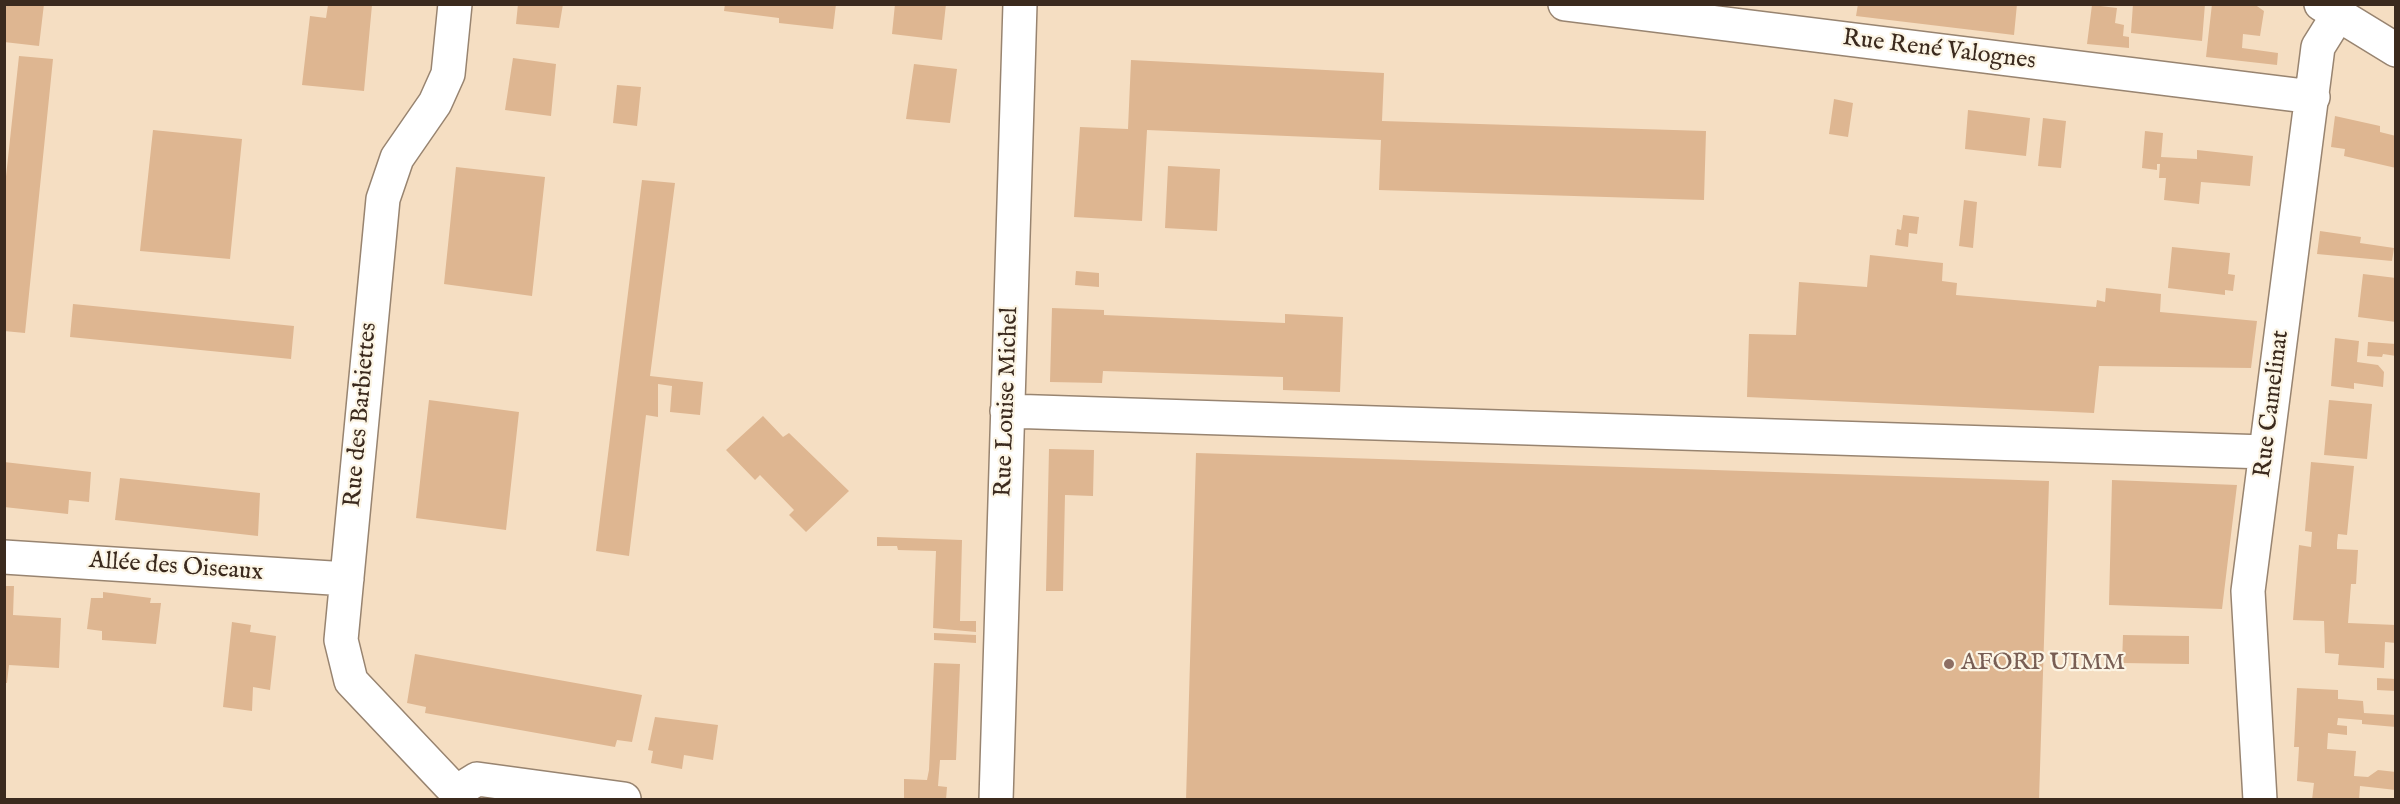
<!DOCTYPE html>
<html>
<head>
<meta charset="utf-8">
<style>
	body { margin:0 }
	#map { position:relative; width:2400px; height:804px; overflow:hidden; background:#f5dec2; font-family:"IM FELL English",serif }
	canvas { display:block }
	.frame { position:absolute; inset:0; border:6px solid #3b2a1e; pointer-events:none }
</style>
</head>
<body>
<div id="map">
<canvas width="2400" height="804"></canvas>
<div class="frame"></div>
</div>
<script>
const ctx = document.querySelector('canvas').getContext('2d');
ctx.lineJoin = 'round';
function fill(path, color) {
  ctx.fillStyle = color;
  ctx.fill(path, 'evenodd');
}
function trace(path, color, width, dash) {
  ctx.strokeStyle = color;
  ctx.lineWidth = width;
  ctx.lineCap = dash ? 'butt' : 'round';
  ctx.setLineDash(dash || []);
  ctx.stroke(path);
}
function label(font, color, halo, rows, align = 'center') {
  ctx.font = font + ' "IM FELL English",serif';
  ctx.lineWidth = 4.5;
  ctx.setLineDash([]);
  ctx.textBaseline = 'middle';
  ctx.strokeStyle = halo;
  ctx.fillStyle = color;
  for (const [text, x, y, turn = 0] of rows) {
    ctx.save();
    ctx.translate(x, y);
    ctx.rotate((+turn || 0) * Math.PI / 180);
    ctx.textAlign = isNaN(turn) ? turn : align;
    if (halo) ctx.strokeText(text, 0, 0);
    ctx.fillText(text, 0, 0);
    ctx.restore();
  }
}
fill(new Path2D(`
	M4,4H44L39,46L4,42Z
	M518,4H563L559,28L516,24Z
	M725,4H836L833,29L779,23V18L724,11Z
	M895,4H946L942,40L892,34Z
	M1858,4H2017L2014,35L1856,16Z
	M2133,4H2205L2202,41L2131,33Z
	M2212,4H2254L2264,11L2260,36L2243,34L2242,48L2278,53L2277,65L2206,57Z
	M328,5H372L364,91L302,85L310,16L326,18Z
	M2092,5L2117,8L2115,23L2124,25L2123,36L2129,37V48L2087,44Z
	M19,56L53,59L25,333L4,331V195Z
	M513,58L556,64L551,116L505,110Z
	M1131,60L1384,73L1382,121L1706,131L1704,200L1379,190L1381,140L1147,130L1142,221L1074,217L1080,127L1128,129Z
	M914,64L957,69L950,123L906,119Z
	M617,85L641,87L637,126L613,123Z
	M1834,99L1853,103L1848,137L1829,134Z
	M1968,110L2030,118L2026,156L1965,149Z
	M2335,116L2380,126V132L2396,136V168L2344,156L2345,149L2331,147Z
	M2043,118L2066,121L2061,168L2038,166Z
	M153,130L242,139L230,259L140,251Z
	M2145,131L2163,133L2161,157L2197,159V150L2253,156L2250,186L2201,182L2199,204L2164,200L2166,178H2159L2160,164H2157V170L2142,168Z
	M1168,166L1220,169L1217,231L1165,228Z
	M456,167L545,177L532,296L444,284Z
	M642,180L675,183L650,376L703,382L700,415L670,412L672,386L658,384V417L646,415L629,556L596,551Z
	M1964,200L1977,202L1973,248L1959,246Z
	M1903,215L1919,217L1917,234L1909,233L1908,247L1895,245L1897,229L1901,230Z
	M2320,231L2361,237L2360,243L2394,248L2392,261L2317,254Z
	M2172,247L2230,253L2228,274L2235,275L2233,291L2225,290V295L2168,288Z
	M1870,255L1943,263L1942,281L1957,283L1956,295L2096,307L2097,300L2105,302L2106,288L2161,294L2160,312L2257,321L2251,368L2099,366L2094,413L1747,397L1749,334L1796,335L1799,282L1867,287Z
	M1076,271L1099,273V287L1075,285Z
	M2363,274L2396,278V322L2358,317Z
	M73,304L294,326L291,359L70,337Z
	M1052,308L1104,310V315L1285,323V314L1343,317L1340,392L1283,390V377L1103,371L1102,383L1050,382Z
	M2335,338L2359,341L2357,362L2378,365L2384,372L2383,387L2354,383V389L2331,386Z
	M2368,342L2396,344V356L2383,354L2382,357L2367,356Z
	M429,400L519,412L506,530L416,518Z
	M2329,400L2372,404L2367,459L2324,455Z
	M763,416L783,437L789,433L849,491L806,532L789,515L794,510L760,475L755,480L726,450Z
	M1049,449L1094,450L1093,496L1065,495L1063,591H1046Z
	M1196,453L2049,481L2039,800H1186Z
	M4,462L91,472L89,502L69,500L68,514L4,507Z
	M2311,462L2354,466L2347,535L2338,534L2337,543V549L2358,550L2356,584H2351L2348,623L2396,625V643L2385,642L2384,668L2338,665L2339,654L2325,653L2324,621L2293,620L2299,545L2311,547L2312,532L2305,531Z
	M120,478L260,493L258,536L115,520Z
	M2112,480L2237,485L2222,609L2109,605Z
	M877,537L962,540L960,621H976V632L933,628L936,551L898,550L897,546H877Z
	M4,586H14L13,615L61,618L59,668L9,665L7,683H4Z
	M103,592L151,598L150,603H161L156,644L102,640V631L87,629L91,598H103Z
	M232,622L251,625L250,632L276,636L270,690L253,687L252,711L223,707Z
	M934,633L976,635V643L934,640Z
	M2123,635L2189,636V664L2122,663Z
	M415,654L642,695L632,742L617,740L615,747L425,713L426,707L407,703Z
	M934,663L960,664L956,760H940L938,786L947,787L946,800H904V779L927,780L929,770Z
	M2377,678L2396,679V691L2377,690Z
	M2297,688L2338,690V699L2363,701L2364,713L2396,715V727L2362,724V720L2338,718L2337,725L2347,726V735L2328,733L2327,749L2356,751L2354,776L2368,777L2378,770L2396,772V790L2360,786L2359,800H2312L2314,783L2297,781L2299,747H2294Z
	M655,717L718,725L713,760L684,755L682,769L651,763L653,751L648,750Z`), '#deb691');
const minor = new Path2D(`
	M455,4L448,74L435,103L397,158L383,199L341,640L351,681L456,792L457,800
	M1565,4L2313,97
	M1007,411L2266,452
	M4,557L347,579
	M456,792L477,779L624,799
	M996,800L1020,4
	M2260,800L2248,591L2317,55L2318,47L2338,15`);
const major = new Path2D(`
	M2321,4L2396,50`);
trace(minor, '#988470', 36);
trace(major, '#988470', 36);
trace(minor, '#fff', 33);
trace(major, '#fff', 33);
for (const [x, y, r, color] of [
	[1949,664,6,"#8d6e63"]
]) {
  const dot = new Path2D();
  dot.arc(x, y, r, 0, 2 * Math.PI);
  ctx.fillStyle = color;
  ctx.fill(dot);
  trace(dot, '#fcf5e5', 2);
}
label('24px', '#3b2a1e', '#fcf5e5', [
	["Rue René Valognes",1939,51,7],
	["Rue Louise Michel",1008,402,-88],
	["Rue Camelinat",2273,404,-83],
	["Rue des Barbiettes",362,415,-85],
	["Allée des Oiseaux",176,568,4]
]);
label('24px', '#785e54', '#fcf5e5', [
	["AFORP UIMM",1961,664]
], 'left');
</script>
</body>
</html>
